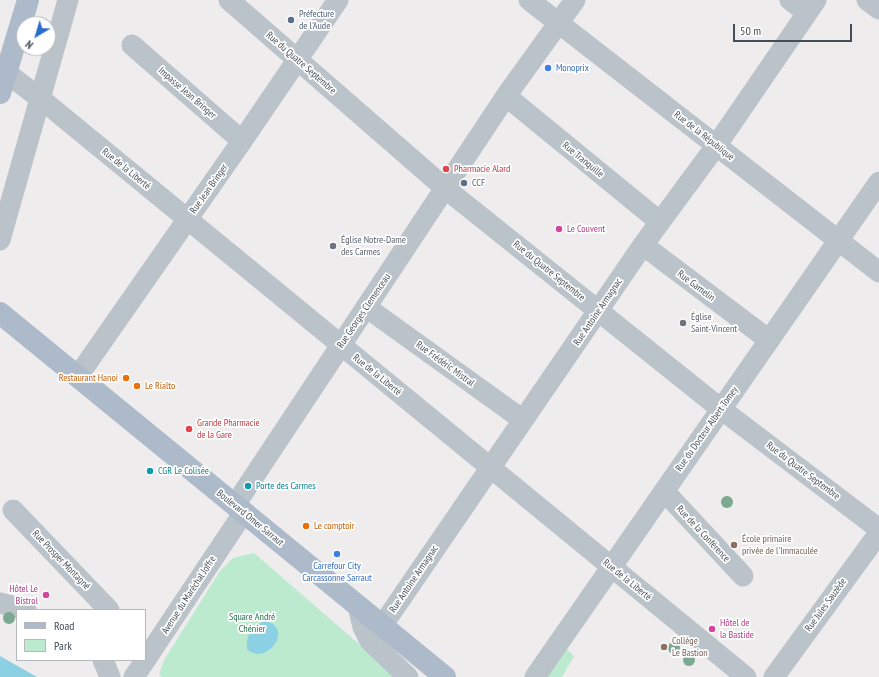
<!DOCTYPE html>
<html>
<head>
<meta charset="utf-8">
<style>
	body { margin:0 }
	#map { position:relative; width:879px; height:677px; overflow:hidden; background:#eeecec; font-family:"PT Sans Narrow",sans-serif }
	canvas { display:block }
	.legend { position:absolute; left:16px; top:609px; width:130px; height:52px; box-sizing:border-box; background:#fff; border:1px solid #b5b9bc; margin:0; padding:5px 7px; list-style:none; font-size:12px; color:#464f57 }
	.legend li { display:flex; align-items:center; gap:8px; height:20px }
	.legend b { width:20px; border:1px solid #b5b9bc }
	.north { position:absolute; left:16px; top:16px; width:40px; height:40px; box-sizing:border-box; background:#fff; border:1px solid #b5b9bc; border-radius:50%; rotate:218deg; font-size:11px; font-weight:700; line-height:16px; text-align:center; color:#464f57 }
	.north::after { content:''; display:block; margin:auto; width:14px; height:18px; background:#276ccd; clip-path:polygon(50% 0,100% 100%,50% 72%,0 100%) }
	.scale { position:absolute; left:733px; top:24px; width:119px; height:18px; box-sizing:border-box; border:2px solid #464f57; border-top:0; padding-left:5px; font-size:12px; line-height:14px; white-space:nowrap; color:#464f57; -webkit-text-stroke:3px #fff; paint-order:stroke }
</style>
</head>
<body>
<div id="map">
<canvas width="879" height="677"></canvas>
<ul class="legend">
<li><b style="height:5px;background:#adbac9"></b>Road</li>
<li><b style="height:11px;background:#bceacf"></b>Park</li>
</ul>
<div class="north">N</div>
<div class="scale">50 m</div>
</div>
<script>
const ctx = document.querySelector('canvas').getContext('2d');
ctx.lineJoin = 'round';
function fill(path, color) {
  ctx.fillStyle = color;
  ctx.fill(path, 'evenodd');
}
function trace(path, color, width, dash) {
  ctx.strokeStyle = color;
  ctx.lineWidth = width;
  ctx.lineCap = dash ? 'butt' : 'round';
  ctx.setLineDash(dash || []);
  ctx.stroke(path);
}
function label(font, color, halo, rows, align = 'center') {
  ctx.font = font + ' "PT Sans Narrow",sans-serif';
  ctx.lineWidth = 3.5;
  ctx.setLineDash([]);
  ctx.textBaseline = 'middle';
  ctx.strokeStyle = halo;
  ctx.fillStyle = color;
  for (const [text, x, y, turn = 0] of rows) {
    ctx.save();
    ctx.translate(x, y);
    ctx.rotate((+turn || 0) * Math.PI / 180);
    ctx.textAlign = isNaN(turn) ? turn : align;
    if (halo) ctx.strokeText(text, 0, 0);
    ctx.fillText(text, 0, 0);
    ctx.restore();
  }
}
fill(new Path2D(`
	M254,553L397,677H162L159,675L164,660L220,571L233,558Z
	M565,648L574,656L562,677H545Z`), '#bceacf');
fill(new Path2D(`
	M264,621C296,626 267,668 247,649C246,635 251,628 264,621Z
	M0,656L37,677H0Z`), '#8cd0e4');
trace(new Path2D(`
	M229,0L446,189L721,409L879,529
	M529,0L879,272
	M790,0L807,13
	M867,0L879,9
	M132,45L242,141
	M0,68L41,99L746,677
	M506,96L660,222
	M0,240L68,0
	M643,245L769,340
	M366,307L523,420
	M78,376L242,141L338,0
	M664,491L743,576
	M235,505L506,96L575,0
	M13,510L109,610
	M0,603L26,610
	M358,606L363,627L370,641L408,677
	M382,626L643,245L716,146L816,0
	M103,660L110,677
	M134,677L244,512
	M535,677L879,182
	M774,677L879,533`), '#bbc3ca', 21);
trace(new Path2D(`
	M0,93L28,0
	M0,313L445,677`), '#adbac9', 22);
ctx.fillStyle = '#7ba992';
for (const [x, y] of [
	[727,502],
	[9,618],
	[674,648],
	[689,660]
]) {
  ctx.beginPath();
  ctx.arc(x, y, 6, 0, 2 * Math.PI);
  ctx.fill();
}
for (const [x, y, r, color] of [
	[291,20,4,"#5c6f8a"],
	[548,68,4,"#3f7fe0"],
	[446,169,4,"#e0444e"],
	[464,183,4,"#5c6f8a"],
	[559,229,4,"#d1479c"],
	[333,246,4,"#6b7280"],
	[683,323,4,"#6b7280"],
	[126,378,4,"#e8710a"],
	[137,386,4,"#e8710a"],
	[189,429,4,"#e0444e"],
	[150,471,4,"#0f9aa8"],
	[248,486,4,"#0f9aa8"],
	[306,526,4,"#e8710a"],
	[734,545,4,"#8d6e63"],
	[337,554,4,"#3f7fe0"],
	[46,595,4,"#d1479c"],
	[712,629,4,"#d1479c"],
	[664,647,4,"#8d6e63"]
]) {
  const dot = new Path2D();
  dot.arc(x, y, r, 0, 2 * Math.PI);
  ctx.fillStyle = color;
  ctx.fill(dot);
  trace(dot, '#fff', 1.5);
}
label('10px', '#4e5e75', '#fff', [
	["Préfecture",299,14],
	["de l'Aude",299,26],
	["CCF",472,183]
], 'left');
label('10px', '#464f57', '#fff', [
	["Rue du Quatre Septembre",301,63,41],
	["Impasse Jean Bringer",187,93,41],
	["Rue de la République",704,136,38],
	["Rue Tranquille",583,160,39],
	["Rue de la Liberté",126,169,39],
	["Rue Jean Bringer",209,189,-55],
	["Rue du Quatre Septembre",549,271,39],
	["Rue Gamelin",696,286,37],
	["Rue Georges Clemenceau",364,311,-56],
	["Rue Antoine Armagnac",598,312,-56],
	["Rue Frédéric Mistral",445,364,36],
	["Rue de la Liberté",377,375,39],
	["Rue du Docteur Albert Tomey",707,429,-55],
	["Rue du Quatre Septembre",803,471,37],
	["Boulevard Omer Sarraut",250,518,39],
	["Rue de la Conférence",703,534,47],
	["Rue Prosper Montagné",61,560,46],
	["Rue Antoine Armagnac",414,579,-56],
	["Rue de la Liberté",627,580,39],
	["Avenue du Maréchal Joffre",189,595,-57],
	["Rue Jules Sauzède",826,605,-54]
]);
label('10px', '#366cbe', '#fff', [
	["Monoprix",556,68],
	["Carrefour City",337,566,"center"],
	["Carcassonne Sarraut",337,578,"center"]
], 'left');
label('10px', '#be3a42', '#fff', [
	["Pharmacie Alard",454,169],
	["Grande Pharmacie",197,423],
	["de la Gare",197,435]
], 'left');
label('10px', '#b23c85', '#fff', [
	["Le Couvent",567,229],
	["Hôtel Le",38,589,"right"],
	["Bistrol",38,601,"right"],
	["Hôtel de",720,623],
	["la Bastide",720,635]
], 'left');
label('10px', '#5b616d', '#fff', [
	["Église Notre-Dame",341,240],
	["des Carmes",341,252],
	["Église",691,317],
	["Saint-Vincent",691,329]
], 'left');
label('10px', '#c56008', '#fff', [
	["Restaurant Hanoi",118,378,"right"],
	["Le Rialto",145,386],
	["Le comptoir",314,526]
], 'left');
label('10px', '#0d838f', '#fff', [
	["CGR Le Colisée",158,471],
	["Porte des Carmes",256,486]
], 'left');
label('10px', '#785e54', '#fff', [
	["École primaire",742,539],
	["privée de l'Immaculée",742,551],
	["Collège",672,641],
	["Le Bastion",672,653]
], 'left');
label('10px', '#1d7249', '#fff', [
	["Square André",252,617],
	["Chénier",252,629]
]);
</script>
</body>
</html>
